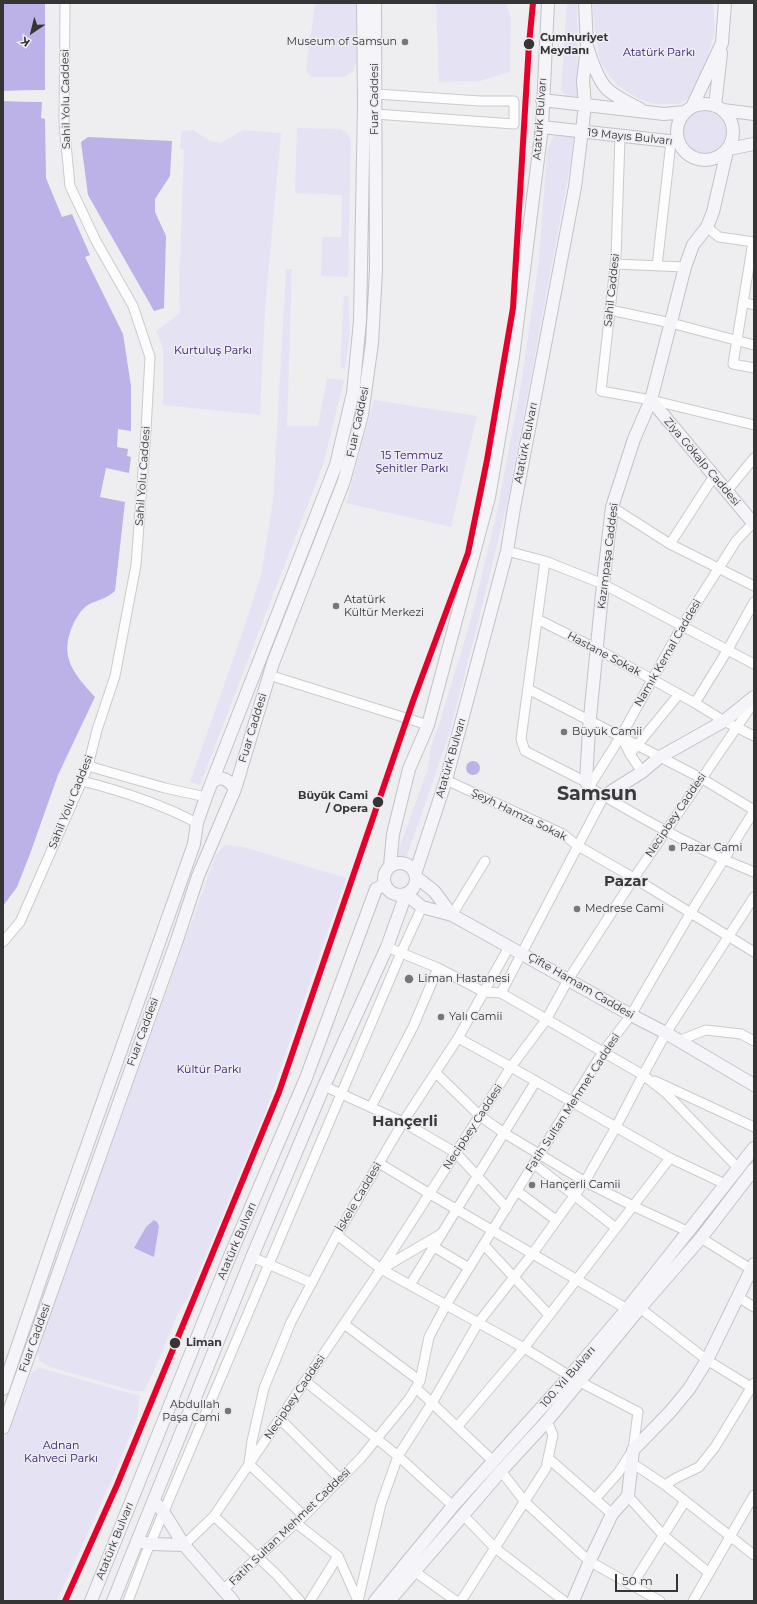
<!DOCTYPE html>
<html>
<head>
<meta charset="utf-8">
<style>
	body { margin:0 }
	#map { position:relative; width:757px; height:1604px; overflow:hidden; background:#eeedef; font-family:Montserrat,sans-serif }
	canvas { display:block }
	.frame { position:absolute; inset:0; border:4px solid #353536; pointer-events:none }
	.north { position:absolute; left:12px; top:12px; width:40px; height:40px; -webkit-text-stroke:3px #edecf0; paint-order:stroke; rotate:215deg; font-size:11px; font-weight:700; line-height:16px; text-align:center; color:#353536 }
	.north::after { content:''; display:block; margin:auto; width:14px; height:18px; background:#353536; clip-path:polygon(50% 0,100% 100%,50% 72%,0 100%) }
	.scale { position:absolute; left:615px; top:1574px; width:63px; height:18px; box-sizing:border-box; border:2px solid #353536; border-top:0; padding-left:5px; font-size:12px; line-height:14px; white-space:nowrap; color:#353536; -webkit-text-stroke:3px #edecf0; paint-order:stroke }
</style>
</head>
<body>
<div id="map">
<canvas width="757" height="1604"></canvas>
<div class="frame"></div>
<div class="north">K</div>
<div class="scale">50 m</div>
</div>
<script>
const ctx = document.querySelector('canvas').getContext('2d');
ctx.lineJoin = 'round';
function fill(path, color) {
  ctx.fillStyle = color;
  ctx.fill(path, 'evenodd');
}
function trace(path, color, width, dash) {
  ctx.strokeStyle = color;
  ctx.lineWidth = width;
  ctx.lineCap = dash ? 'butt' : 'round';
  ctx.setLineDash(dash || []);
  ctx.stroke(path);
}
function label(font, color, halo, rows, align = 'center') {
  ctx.font = font + ' Montserrat,sans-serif';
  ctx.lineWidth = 3;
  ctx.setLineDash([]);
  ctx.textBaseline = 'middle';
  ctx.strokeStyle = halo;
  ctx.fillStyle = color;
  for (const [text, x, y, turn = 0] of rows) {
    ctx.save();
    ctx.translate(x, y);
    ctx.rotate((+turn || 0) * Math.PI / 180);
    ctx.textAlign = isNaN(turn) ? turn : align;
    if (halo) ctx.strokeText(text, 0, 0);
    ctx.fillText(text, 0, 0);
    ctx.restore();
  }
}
fill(new Path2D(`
	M315,3H356V62L353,71L344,77H312L306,71Z
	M436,3H506L511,19L510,72L480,81L439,82Z
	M567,3H577L578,95L574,100L569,99L561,90Z
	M593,3H713L715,29L702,81L692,95L680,104H655L639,99L617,85L606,71L600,61L594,25Z
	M682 133a22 22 0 1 1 44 0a22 22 0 1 1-44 0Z
	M297,128L340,129L346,132L351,140L348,277L321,276L322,237H341L342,195L295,193Z
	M193,130L210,141L221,143L243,130L281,133L265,310L260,415L163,405V348L156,331L180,313L179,284L184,151L180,148L182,131Z
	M559,133H569L574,137L570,167L508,499L479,619L449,735L403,867L394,863L428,768L431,746L439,725L472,616L497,512L521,385L539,260L547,150L553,137Z
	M286,269H292L287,426H318L327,378L344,380L323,465L200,785L190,782L244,628L261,575L273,501Z
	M344,296H348L350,334L345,369L340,368Z
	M374,400L477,416L451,527L346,503Z
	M224,845L244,847L346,878L266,1110L187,1300L180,1309L153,1373L144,1391H133L50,1367L40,1361L37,1350L215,857Z
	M40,1368L140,1396L137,1418L113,1477L57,1601H3V1443L32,1372Z`), '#e5e3f3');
fill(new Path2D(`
	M3,3H45V90L3,91Z
	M3,101L42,102L41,118L45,119L46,178L62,217L72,214L90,255L85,257L123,334L131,386V431L118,429L117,447L128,449L127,456L131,457L129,473L106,468L100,497L125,502L115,591C111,594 107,597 102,599C98,601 92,602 88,605C81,609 75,620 72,627C59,658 75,675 95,697L58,775L30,854L17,887L3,906Z
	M88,137L172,141L170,176L155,199V212L166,236L164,308L154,311L88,195L81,142Z
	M466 768a7 7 0 1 1 14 0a7 7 0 1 1-14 0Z
	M154,1220L157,1222L159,1226L154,1257L134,1248L146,1227Z`), '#bcb2e7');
fill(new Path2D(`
	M45,90V92L3,93V91Z
	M3,99L42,100L44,102L3,101Z`), '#eeedef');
const minor = new Path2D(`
	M375,114L514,124V101H480L376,94
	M620,137L616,257L601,391L651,400L754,425
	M707,227L719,237L754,242
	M753,242L733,364L754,368
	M615,264L685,267
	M657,266L671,142
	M743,302L754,305
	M610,310L671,323L754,345
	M727,491L754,458
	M612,507L670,544L754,586
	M670,544L714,476
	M507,551L545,561L521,739L525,751L586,782L589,787C642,819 697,850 754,872
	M545,561L603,584L754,664
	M537,619L597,649L695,703L724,721L754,736
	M269,675L428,725
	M528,689L701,778L754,810
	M695,703L727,651L754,602
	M621,736L630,754L642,772
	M630,754L679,694
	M88,766L165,788L206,797
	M446,780L563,834L578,846L634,878L754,952
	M82,781C122,791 161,804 197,823
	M589,787L621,736L682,626L736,541L753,523
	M452,915L485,861
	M3,942L20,922L82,781L88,766L97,730L115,676L136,565L146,430L150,357L133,306L96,241L70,186L64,123L65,3
	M387,947L438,968L484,992L501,993L643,1075L666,1093L738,1168
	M501,993L604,796
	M678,1041L706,1030L741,1034L754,1041
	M436,1073L480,1116L504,1133L584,1181L633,1206L687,1231
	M655,1081L754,1127
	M324,1086L403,1122L456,1153L507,1208
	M371,1107L413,1027L438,968
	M670,1158L725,1184
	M379,1163L430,1194L627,1309
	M534,1164L616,1228
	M517,1191L556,1220
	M337,1235L381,1269L524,1348L570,1376
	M701,1238L754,1271
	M484,1245L549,1315
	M434,1247L469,1268
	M252,1257L312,1283
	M383,1268L441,1234
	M410,1285L536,1081
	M738,1297L754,1307
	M640,1308L707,1360L754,1389
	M344,1324L420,1381
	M305,1381L398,1456L453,1506
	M580,1382L638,1412L633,1450L618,1473L595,1499
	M416,1388L432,1403L478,1323L533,1253L587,1178L616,1127L643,1075L666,1033L754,897
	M280,1419L340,1479
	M457,1427L524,1348L670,1158L511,1067L458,1038
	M548,1458L612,1514
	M249,1463L252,1441L264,1388L291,1322L337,1235L403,1122L458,1038L509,947
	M632,1463L665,1485L754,1555
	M249,1464L304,1516
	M501,1471L525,1502L589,1561L660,1601
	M665,1485L676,1478L699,1467L715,1447L754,1383
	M628,1496L663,1535L709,1573
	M463,1515L495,1548L564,1601
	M214,1516L277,1575L300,1601
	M296,1523L338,1556L310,1601
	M184,1545L214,1516L381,1269L511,1067L546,1020L568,980L634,878L754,702
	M338,1556L358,1601
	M414,1571L456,1601
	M632,1585L685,1501
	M223,1590L258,1557L304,1516L361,1458L409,1399L420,1381L429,1337L446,1305L603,1052L631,1015L691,912L754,811
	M128,1601L145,1556L401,953L422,907
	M358,1601L381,1504L398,1456L432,1403L494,1462
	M461,1601L546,1468L553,1435L547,1421
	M693,1601L754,1495`);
const major = new Path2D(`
	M588,49C591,60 599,81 607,89C617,98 629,103 640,109
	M542,100L664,114L685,112
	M677 132a28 28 0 1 1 56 0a28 28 0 1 1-56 0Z
	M715,106L721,53
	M692,107L722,43L725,3
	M723,110L754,114
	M542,127L678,142
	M728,149L754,144
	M651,400L754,524
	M212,782L219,778C227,779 230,782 235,789
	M586,782L589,728L603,584L612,507L634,439L651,400L685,267L693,245L707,227L713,212L727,151
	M604,796L642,772L660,757L724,721L754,697
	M384 879a16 16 0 1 1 32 0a16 16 0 1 1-32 0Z
	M390,866L393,834L409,769L428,725L489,497L513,357L542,127L548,3
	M415,874L446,780L507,551L514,508L575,187L585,106L583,81L587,47L585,3
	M416,877L434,891L452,915
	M3,1389L60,1222L194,844L197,823L206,797L336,465L353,393L360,321L364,104L363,3
	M3,1428L177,940L198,876L235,789L273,663L344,481L362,415L372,343L376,270L375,3
	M154,1501L164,1513L184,1545
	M137,1541L151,1544L184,1545L233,1601
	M91,1601L230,1256L306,1078L376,889L385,884
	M113,1601L252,1257L324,1086L387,947L406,894L422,907L452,915L631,1015L666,1033L754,1085
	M375,1601L453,1506L570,1376L627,1309L754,1148
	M389,1601L501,1471L547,1421L640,1308L701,1238L754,1169
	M573,1601L592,1556L612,1514L628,1496L633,1450L670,1412L689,1389L707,1360L754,1264`);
trace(minor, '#cbcacc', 11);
trace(major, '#c3c2c8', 14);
trace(minor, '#fcfcfd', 9);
trace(major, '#f5f4f8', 12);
trace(new Path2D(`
	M65,1601L117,1485L279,1092L413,701L468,553L487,460L513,308L529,44L533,3`), '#e4002b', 6);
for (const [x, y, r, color] of [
	[405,42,4,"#767577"],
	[529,44,6,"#353536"],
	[336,606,4,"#767577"],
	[564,732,4,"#767577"],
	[378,802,6,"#353536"],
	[672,848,4,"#767577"],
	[577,909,4,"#767577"],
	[409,979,5,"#767577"],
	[441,1017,4,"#767577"],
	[532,1185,4,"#767577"],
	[175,1343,6,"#353536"],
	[228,1411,4,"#767577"]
]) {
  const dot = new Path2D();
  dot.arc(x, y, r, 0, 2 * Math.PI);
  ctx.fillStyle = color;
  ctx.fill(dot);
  trace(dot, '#edecf0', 1.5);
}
label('bold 11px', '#353536', '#edecf0', [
	["Cumhuriyet",540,38],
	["Meydanı",540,51],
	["Büyük Cami",368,796,"right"],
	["/ Opera",368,809,"right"],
	["Liman",186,1343]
], 'left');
label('11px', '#353536', '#edecf0', [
	["Museum of Samsun",397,42,"right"],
	["Atatürk",344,600],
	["Kültür Merkezi",344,613],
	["Büyük Camii",572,732],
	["Pazar Cami",680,848],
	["Medrese Cami",585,909],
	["Liman Hastanesi",418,979],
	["Yalı Camii",449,1017],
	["Hançerli Camii",540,1185],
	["Abdullah",220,1405,"right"],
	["Paşa Cami",220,1418,"right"]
], 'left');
label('11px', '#34166d', '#edecf0', [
	["Atatürk Parkı",659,53],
	["Kurtuluş Parkı",213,351],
	["15 Temmuz",412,456],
	["Şehitler Parkı",412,469],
	["Kültür Parkı",209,1070],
	["Adnan",61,1446],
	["Kahveci Parkı",61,1459]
]);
label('11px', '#353536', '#edecf0', [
	["Sahil Yolu Caddesi",66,99,-91],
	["Fuar Caddesi",375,99,-90],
	["Atatürk Bulvarı",540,119,-86],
	["19 Mayıs Bulvarı",630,137,6],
	["Sahil Caddesi",612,290,-84],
	["Fuar Caddesi",358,422,-78],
	["Atatürk Bulvarı",526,443,-79],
	["Ziya Gökalp Caddesi",702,462,50],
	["Sahil Yolu Caddesi",143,476,-86],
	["Kazımpaşa Caddesi",608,556,-83],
	["Namık Kemal Caddesi",668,653,-60],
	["Hastane Sokak",604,654,28],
	["Fuar Caddesi",253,728,-73],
	["Atatürk Bulvarı",451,758,-74],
	["Sahil Yolu Caddesi",71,802,-68],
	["Şeyh Hamza Sokak",519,815,26],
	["Necipbey Caddesi",676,815,-56],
	["Çifte Hamam Caddesi",581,986,30],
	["Fuar Caddesi",143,1032,-70],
	["Fatih Sultan Mehmet Caddesi",573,1103,-57],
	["Necipbey Caddesi",473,1127,-57],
	["İskele Caddesi",359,1197,-60],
	["Atatürk Bulvarı",237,1241,-67],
	["Fuar Caddesi",35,1338,-70],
	["100. Yıl Bulvarı",568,1377,-49],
	["Necipbey Caddesi",295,1397,-56],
	["Fatih Sultan Mehmet Caddesi",290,1527,-44],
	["Atatürk Bulvarı",115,1541,-68]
]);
label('bold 15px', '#3a3a3d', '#edecf0', [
	["Pazar",626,882],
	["Hançerli",405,1122]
]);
label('bold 19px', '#3a3a3d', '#edecf0', [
	["Samsun",597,794]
]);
</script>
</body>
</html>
